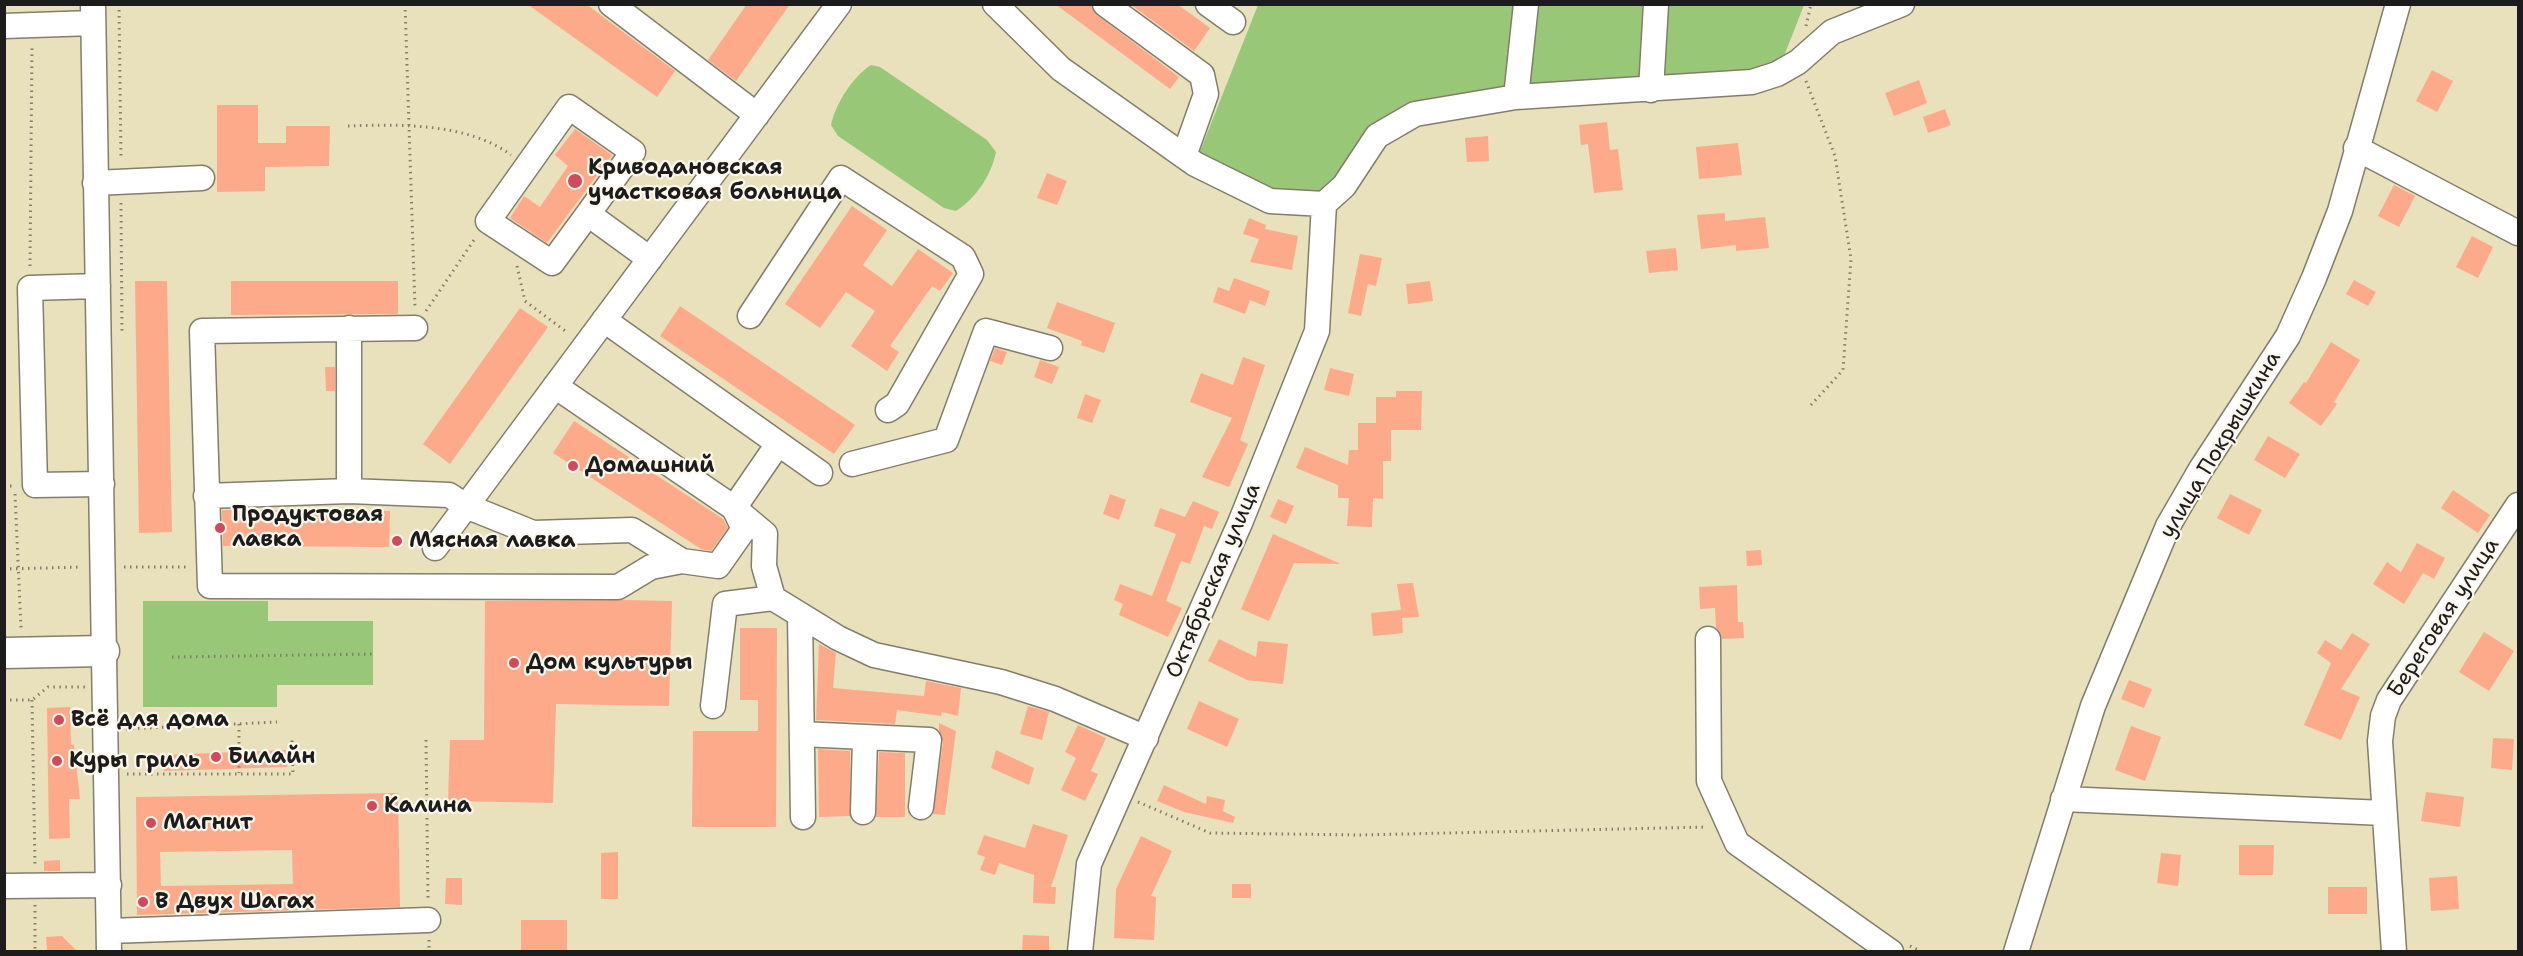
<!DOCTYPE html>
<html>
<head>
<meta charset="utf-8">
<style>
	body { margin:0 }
	#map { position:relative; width:2523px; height:956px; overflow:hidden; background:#e9e0bc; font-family:"Shantell Sans",sans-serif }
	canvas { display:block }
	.frame { position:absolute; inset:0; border:6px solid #1c1c1c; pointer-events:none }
</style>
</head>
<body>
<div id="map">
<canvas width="2523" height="956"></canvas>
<div class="frame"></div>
</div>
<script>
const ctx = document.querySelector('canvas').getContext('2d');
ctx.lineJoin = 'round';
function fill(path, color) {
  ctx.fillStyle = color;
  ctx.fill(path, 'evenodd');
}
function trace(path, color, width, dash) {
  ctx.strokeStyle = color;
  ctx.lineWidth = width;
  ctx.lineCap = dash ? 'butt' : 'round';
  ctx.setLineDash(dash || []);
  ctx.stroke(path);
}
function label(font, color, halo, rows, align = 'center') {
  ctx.font = font + ' "Shantell Sans",sans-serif';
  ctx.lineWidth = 4.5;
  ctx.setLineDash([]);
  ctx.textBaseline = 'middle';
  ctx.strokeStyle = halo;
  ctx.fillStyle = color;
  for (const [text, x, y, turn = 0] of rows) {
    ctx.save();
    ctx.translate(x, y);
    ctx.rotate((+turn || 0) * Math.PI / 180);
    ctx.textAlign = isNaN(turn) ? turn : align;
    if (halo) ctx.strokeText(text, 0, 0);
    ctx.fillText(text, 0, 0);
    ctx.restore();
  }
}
fill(new Path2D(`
	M1258,5H1804L1777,74L1415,114L1324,204L1270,201L1195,164Z
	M871,65L880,67L987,140L996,152C991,176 976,198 956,211L944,208L838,136L831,125C835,105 853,76 871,65Z
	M143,601H268V621H373V685H277V707H143Z`), '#98c877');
fill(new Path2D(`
	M527,4H586L675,71L657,97Z
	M747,4H790L736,81L708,60Z
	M1055,4H1091L1097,15L1179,77L1170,89Z
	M1130,4H1177L1210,28L1194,51Z
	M2432,70L2453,81L2437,112L2416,101Z
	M1919,80L1927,103L1894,116L1885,93Z
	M217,105H258V143H286V126H330L329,166L265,167V191L217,192Z
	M1945,109L1951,125L1928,133L1923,117Z
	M1607,122L1610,150L1618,149L1623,190L1594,193L1588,144L1581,145L1579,125Z
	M575,129L612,155L547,243L510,218L524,196L540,207L568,166L555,155Z
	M1488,136L1489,161L1467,162L1465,138Z
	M1738,143L1742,175L1699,179L1696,147Z
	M1047,173L1067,181L1057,205L1037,198Z
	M2394,185L2415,196L2399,227L2378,216Z
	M852,206L887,230L863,265L892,286L918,249L953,273L940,291L932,286L890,346L899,352L887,371L851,346L875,311L846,292L820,328L785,304Z
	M1725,213V221L1765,217L1769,248L1736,251V245L1701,249L1697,215Z
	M1249,218L1266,225L1265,229L1298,236L1292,270L1250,262L1259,239L1243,234Z
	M2472,236L2493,247L2478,278L2456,267Z
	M1676,248L1678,270L1649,273L1646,251Z
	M1360,254L1382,258L1376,286L1368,284L1361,316L1348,313Z
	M1234,278L1270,291L1265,306L1250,300L1245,314L1213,302L1218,287L1229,291Z
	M2354,280L2376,292L2368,306L2346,294Z
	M135,281H167L172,532L139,533Z
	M231,281H398V314L231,315Z
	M1430,281L1433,301L1408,304L1406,284Z
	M1057,302L1115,323L1104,353L1081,345L1082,341L1047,328Z
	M680,306L855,425L834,454L660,336Z
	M520,308L548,327L450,464L423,444Z
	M2331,342L2360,360L2334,402L2337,404L2321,426L2289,403L2304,382L2306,383Z
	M995,348L1007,352L1002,365L990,361Z
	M1243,357L1265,365L1240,440L1248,444L1229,487L1202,477L1232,418L1190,402L1201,373L1233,385Z
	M1040,360L1059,367L1052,384L1034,377Z
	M325,367H335V391H326Z
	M1330,368L1354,374L1349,396L1324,390Z
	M1396,391H1422L1421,430H1391V461H1383V499L1373,498L1372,527L1347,526L1349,498H1338V485L1296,468L1305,447L1348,465L1349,450H1358V423H1376V397H1396Z
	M1085,394L1101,400L1092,423L1077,418Z
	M574,421L723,519L728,528L711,551L701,549L553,453Z
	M2268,436L2300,454L2285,478L2254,460Z
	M2453,490L2490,515L2478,533L2441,508Z
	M1110,494L1126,500L1119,520L1103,514Z
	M2230,494L2262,510L2249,535L2217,518Z
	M1278,499L1294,506L1286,524L1270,517Z
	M1193,501L1219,512L1212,529L1204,526L1190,564L1181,561L1166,601L1182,608L1168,637L1119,615L1123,604L1114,600L1120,584L1152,596L1176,534L1154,526L1160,508L1185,517Z
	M222,510L390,511L389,547L223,546Z
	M1273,534L1341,564L1294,563L1269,621L1241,609Z
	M2417,543L2445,558L2434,579L2423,573L2404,604L2373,584L2387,562L2401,572Z
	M1761,550L1762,565L1747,566L1746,551Z
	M1413,583L1419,617L1402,618L1403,633L1373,636L1371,613L1401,610L1397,584Z
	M1737,585L1738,622H1743L1744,638L1722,639L1716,627L1715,608L1700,609L1699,587Z
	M623,600L672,601L669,706L556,704L553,803L448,801L450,740H484L485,601Z
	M740,628H777L776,827H692L693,731H758V700H740Z
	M2484,632L2514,651L2489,691L2459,672Z
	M2352,633L2370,644L2341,689L2360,697L2341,740L2304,725L2331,663L2317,653L2325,640L2341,650Z
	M1219,639L1256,657L1258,641L1288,644L1283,684L1247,680L1208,661Z
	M819,644L836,653L833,688L924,696L926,681L961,688L958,716L942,712L941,716L897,710L895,724L816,720Z
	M2129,680L2152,689L2144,708L2121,699Z
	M1199,701L1239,719L1227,747L1187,729Z
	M1028,706L1049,712L1042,740L1020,734Z
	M70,707L71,745H74L80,799H69L70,838L49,839L47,708Z
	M939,723L956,731L945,815L933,814L943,742L939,730Z
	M1078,725L1106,738L1091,771L1098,774L1085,801L1061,790L1076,758L1065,752Z
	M2131,726L2161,737L2145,781L2115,770Z
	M2493,738L2514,739L2512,770L2491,768Z
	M818,749L850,751V816L819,817Z
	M286,750L287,767L164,771L163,755Z
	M996,750L1034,768L1029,785L991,768Z
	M879,752L905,753V817H876Z
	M1164,785L1206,804L1207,796L1225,800L1223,811L1235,817L1233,823L1184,812L1157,801Z
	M2426,792L2464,797L2460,827L2421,821Z
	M398,793L400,907L137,915L136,797ZM292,850L293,884L161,886L160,852Z
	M1033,824L1068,835L1051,887H1056L1055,904L1033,903L1034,875L999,863L995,875L980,870L985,857L977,854L984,835L1025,848Z
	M1141,836L1172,851L1151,896L1156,897L1154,940L1114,938L1116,889Z
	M2239,845H2274L2273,875H2239Z
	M618,852V899H601V853Z
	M2161,853L2181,855L2178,886L2157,883Z
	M60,860V871H44V861Z
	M2457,876L2459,909L2431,911L2429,878Z
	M446,878H462V905L445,904Z
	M1232,884H1251V898H1232Z
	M2328,887H2367V914H2328Z
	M521,920H567V951H521Z
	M1023,935L1049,936V951H1022Z
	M62,936L77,951H47L46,937Z`), '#fdaa8a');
const minor = new Path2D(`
	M93,4L109,952
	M611,4L757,115
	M995,4L1061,69L1195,164L1270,201L1324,204L1344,186L1377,136L1415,114L1516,97L1752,82L1777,74L1798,62L1832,32L1902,4
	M1105,4L1202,75L1206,94L1184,156
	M1208,4L1233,22
	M4,26L93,23
	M1651,90L1656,4
	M1516,97L1526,4
	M2356,148L2518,233
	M95,183L202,178
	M588,214L552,263L488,221L569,107L633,152L588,214L650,259
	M98,286L30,288L35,485L102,484
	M750,316L841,178L963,257L971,274L897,404L888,410
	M604,320L820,473
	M415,328L202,331L210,586L618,587L651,567L682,561
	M778,444L734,508L765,534L764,566L773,598L838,638L874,655L1001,682L1055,699L1146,738
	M852,464L946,440L986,331L1050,348
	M349,491V328
	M206,496L349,491L449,495L466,506L533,533L632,530L682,561L718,566L744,529L734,508L555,386
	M435,548L839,4
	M800,616L803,817
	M1708,639L1709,781L1737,843L1891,952
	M713,706L725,604L773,598
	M802,734L929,740L921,807
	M2063,799L2384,813
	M863,812L865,737
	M4,886L109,885
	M109,931L428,920
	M1080,952L1089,864L1240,523L1317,331L1324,204
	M2016,952L2093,706L2168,526L2201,469L2288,336L2314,278L2340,211L2398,4
	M2394,952L2380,741L2383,716L2389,700L2518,505`);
const major = new Path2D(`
	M4,653L104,651`);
trace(minor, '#827e6c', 27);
trace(major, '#827e6c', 33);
trace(new Path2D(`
	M119,4L121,160
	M405,4L415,308
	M1806,26L1811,4
	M1806,81L1835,156L1851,259L1843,370L1811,405
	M348,126C400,124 468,123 511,155
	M121,203L122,334
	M30,266L32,45
	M517,266L525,301L568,333
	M426,311L476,237
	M4,486H15
	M15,494L21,628
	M124,567H190
	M4,569L82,567
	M172,657L373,654
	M4,700H32L48,687H85
	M32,700L35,866
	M239,724V773
	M126,729L277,722
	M426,740L428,900
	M127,774H293L292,740
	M1138,802L1210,833L1361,835L1707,827
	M35,905V952
	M429,940V952
	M1910,946L1922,952`), '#827e6c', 3, [1.5, 4.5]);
trace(minor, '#fff', 24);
trace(major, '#fff', 30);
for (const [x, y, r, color] of [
	[575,181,8,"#d1495b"],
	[573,466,6,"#d1495b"],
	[220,528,6,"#d1495b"],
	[397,541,6,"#d1495b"],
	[514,663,6,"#d1495b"],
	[59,720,6,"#d1495b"],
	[216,757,6,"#d1495b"],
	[57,761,6,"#d1495b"],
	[372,806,6,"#d1495b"],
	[151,823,6,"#d1495b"],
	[143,902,6,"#d1495b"]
]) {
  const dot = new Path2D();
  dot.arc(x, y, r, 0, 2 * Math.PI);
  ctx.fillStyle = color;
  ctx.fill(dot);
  trace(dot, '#fbf7ec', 2);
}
label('bold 22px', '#1c1c1c', '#fbf7ec', [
	["Криводановская",588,168],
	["участковая больница",588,193],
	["Домашний",585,466],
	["Продуктовая",232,515],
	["лавка",232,540],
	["Мясная лавка",409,541],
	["Дом культуры",526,663],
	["Всё для дома",71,720],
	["Билайн",228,757],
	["Куры гриль",69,761],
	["Калина",384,806],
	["Магнит",163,823],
	["В Двух Шагах",155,902]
], 'left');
label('22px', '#1c1c1c', '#fbf7ec', [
	["улица Покрышкина",2221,445,-59],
	["Октябрьская улица",1214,581,-67],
	["Береговая улица",2444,618,-57]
]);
</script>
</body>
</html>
